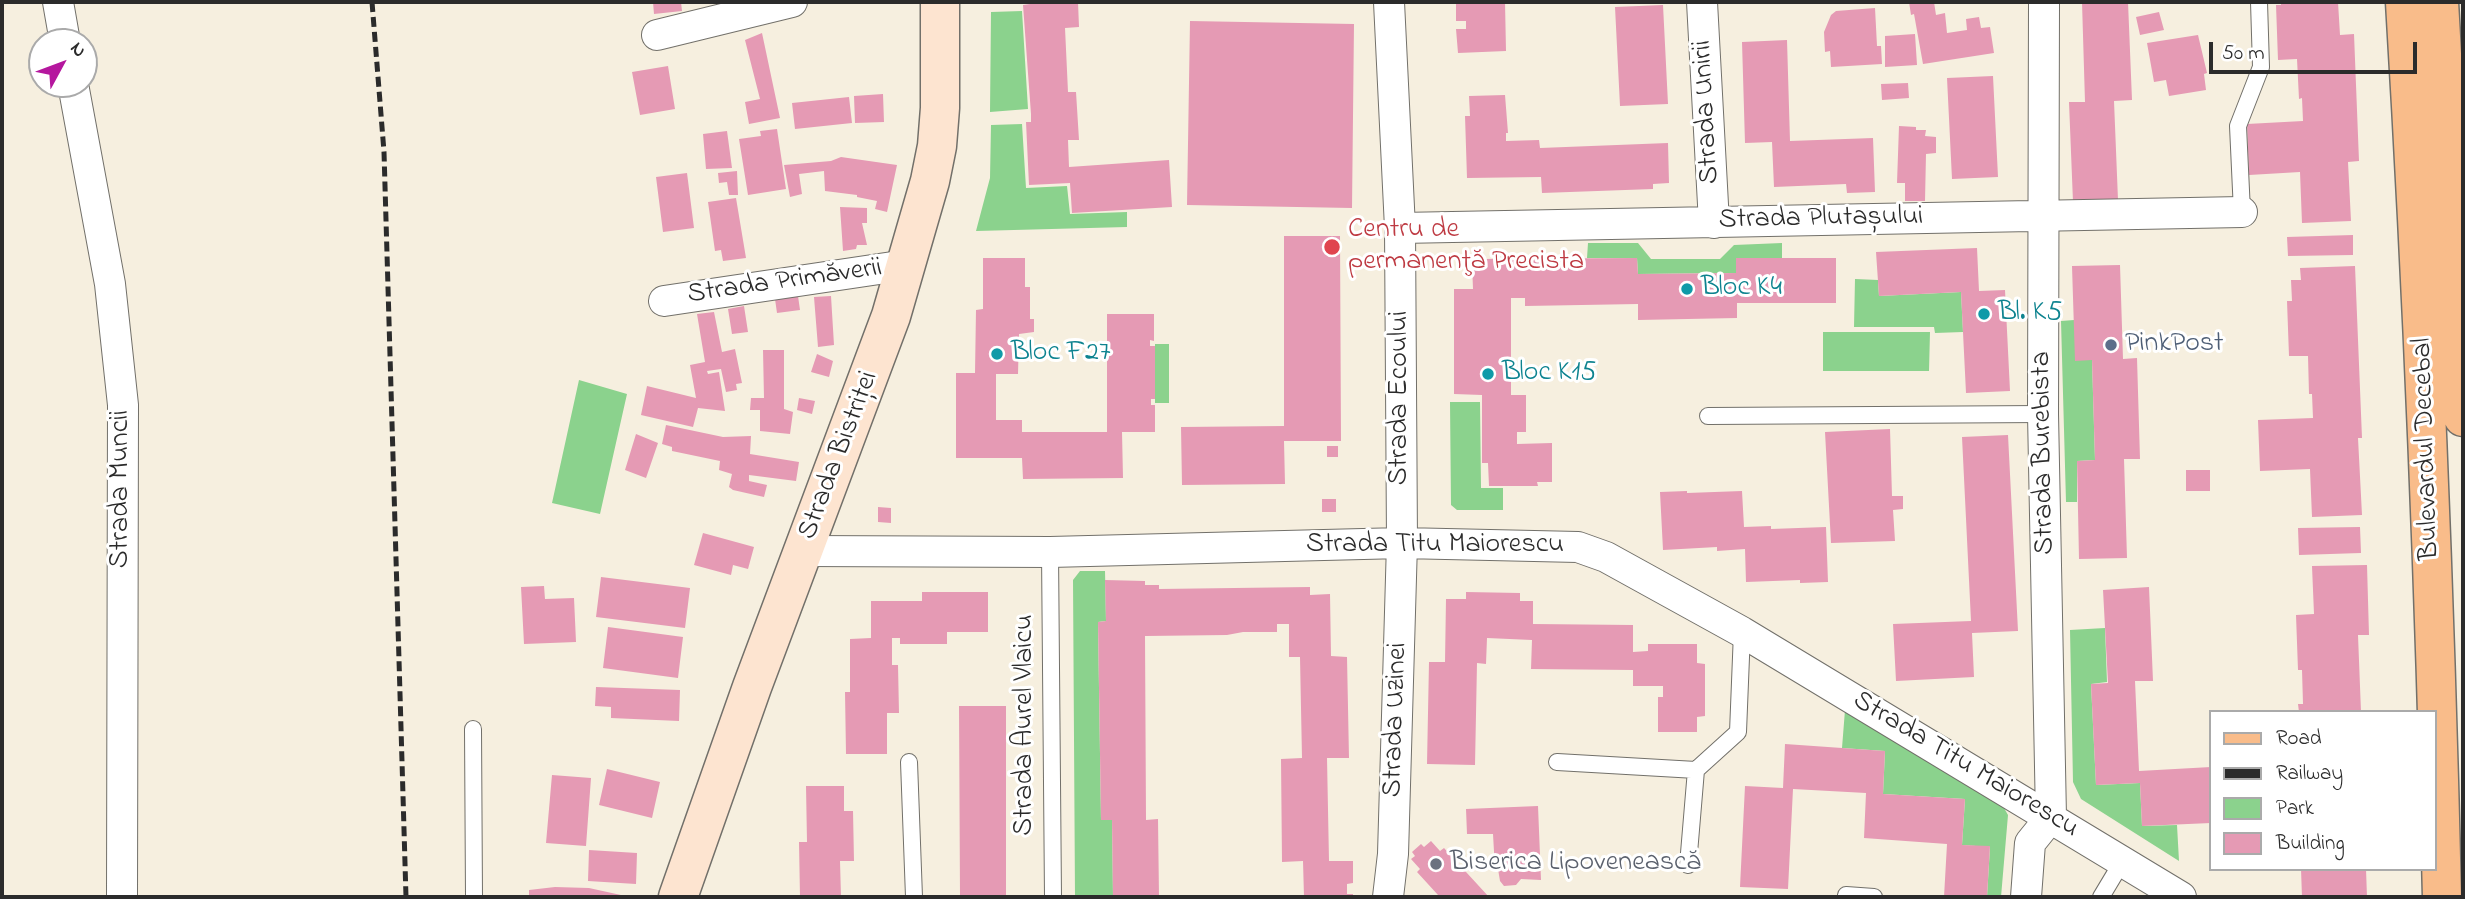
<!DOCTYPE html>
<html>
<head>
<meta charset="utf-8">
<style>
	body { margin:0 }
	#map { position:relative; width:2465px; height:899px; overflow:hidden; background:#f6efdf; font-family:"Indie Flower",sans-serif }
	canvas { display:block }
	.frame { position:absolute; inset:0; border:4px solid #2b2b2b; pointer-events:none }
	.legend { position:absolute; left:2209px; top:710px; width:228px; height:161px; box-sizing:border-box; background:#fff; border:2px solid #aaa; margin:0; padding:9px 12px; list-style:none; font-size:21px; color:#2b2b2b }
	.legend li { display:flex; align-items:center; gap:14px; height:35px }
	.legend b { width:35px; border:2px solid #aaa }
	.north { position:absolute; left:28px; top:28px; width:70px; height:70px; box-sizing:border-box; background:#fff; border:2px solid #aaa; border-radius:50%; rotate:49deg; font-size:19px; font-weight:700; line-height:28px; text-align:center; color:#2b2b2b }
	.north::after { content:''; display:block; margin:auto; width:24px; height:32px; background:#b5179e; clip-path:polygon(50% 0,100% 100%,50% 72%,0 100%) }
	.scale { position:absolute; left:2209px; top:42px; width:208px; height:32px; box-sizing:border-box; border:4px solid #2b2b2b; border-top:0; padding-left:9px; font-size:21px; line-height:24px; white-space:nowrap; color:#2b2b2b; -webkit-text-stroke:5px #fff; paint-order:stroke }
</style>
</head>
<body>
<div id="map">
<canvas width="2465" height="899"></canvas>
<div class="frame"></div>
<ul class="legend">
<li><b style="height:9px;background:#f9bc8a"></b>Road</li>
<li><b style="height:9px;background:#2b2b2b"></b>Railway</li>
<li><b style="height:19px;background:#8bd28d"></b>Park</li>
<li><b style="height:19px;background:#e59ab4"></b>Building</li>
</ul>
<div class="north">N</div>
<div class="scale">50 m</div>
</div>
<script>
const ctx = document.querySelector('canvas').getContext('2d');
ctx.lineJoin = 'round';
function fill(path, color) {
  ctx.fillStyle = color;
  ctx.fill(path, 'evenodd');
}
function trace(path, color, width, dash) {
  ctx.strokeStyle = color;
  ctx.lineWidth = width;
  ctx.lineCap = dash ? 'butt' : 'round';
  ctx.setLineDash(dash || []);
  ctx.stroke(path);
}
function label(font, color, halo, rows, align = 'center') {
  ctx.font = font + ' "Indie Flower",sans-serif';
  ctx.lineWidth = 6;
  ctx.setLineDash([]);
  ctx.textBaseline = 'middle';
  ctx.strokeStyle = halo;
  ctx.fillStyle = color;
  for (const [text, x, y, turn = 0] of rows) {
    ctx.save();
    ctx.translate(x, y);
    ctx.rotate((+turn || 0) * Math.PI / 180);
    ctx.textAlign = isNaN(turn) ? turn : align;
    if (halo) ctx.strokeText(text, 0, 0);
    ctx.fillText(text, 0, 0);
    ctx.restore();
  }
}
fill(new Path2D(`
	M1022,11L1028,109L990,112L991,12Z
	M1022,124L1026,188L1067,186L1070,214L1127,212V227L976,231L990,178L991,125Z
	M1588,243H1638L1651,259H1720L1734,245L1782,243V258H1736V273L1638,274L1637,258H1587Z
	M1855,279L1878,280L1879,296L1961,292L1963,332L1935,333L1934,327H1854Z
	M2074,320L2092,360L2095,460L2077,461V502H2066L2061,321Z
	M1823,332H1930L1929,371H1823Z
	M1155,344H1169V403H1155Z
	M579,380L627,394L600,514L552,503Z
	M1450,402H1480L1481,488H1503V510H1457L1451,505Z
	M1080,571H1105L1106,621L1098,622L1101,820H1112L1113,897H1075L1073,580Z
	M2105,628L2107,682L2091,684L2096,785L2140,783L2142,826L2177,825L2179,861L2081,799L2073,782L2070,630Z
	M1845,710L2000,801L2008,815L2001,897H1987L1990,847L1962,845L1965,799L1883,794L1885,751L1842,748Z`), '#8bd28d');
fill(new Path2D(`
	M653,2H681L682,11L654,14Z
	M1029,2H1078L1079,27L1065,28L1068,92H1076L1079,140H1068L1069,167L1169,160L1172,207L1072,213L1070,183L1029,185L1026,122H1031V114L1023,5L1030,4Z
	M1456,2H1505L1506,51L1458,53L1456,29H1466V21H1456Z
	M1909,2H1934L1936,15L1945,13L1947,33L1967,30L1966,19L1979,17L1981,28L1990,27L1994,53L1923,64L1914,14L1911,15Z
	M2082,2H2128L2132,100L2114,101L2118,200L2073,202L2069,102H2085Z
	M2281,2H2338L2340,35L2354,34L2359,161L2348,162L2351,221L2302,223L2300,172L2249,175L2247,124L2303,121L2302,98L2299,99L2297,59L2278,60L2276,5H2281Z
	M1663,5L1668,104L1620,106L1615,7Z
	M1875,8L1877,46H1881L1882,64L1831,67L1830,51L1825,52L1824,32L1831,15L1836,11Z
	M2159,12L2164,30L2140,35L2136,17Z
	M1190,21L1354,24L1352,208L1187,205Z
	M762,33L780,118L749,124L745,102L760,99L745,40Z
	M1915,34L1917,65L1885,67V36Z
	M2198,35L2207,73L2204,74L2206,90L2169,96L2166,80L2154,82L2147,43Z
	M1787,40L1790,141L1873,138L1875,192L1847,193L1846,184L1774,187L1772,142L1745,143L1742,42Z
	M668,66L675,109L640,115L632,72Z
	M1993,76L1998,177L1952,179L1947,78Z
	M1908,83L1909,98L1882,100L1881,84Z
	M883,94L884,122L855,123L854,96Z
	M1505,95L1508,133H1506V141L1539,140L1540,148L1668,143L1669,183L1653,184V189L1542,193L1541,177L1467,178L1465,116H1470L1469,96Z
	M849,97L852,123L795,129L792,103Z
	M1899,126L1916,127V130H1926L1925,136L1936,137V153L1926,154L1925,201H1905V183H1897Z
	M777,129L786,189L748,195L739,139L761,136L760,131Z
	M727,131L732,168L706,169L703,134Z
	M841,157L897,165L887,212L875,209L877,201L857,197V195L825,191L824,171L799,174L802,194L790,197L784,165L831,161Z
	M737,171L738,195H729L727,182L719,183L718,173Z
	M687,173L694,228L663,232L656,177Z
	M736,198L746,258L723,261L721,250L715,251L708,202Z
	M840,207L867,208V223H862L867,245H857L856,249L843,251Z
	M2353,235V255L2288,256L2287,237Z
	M1284,236H1340L1341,441H1284L1285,484L1182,485L1181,427L1284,426Z
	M1977,248L1979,291L2005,290L2010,391L1966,393L1961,292L1879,296L1876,252Z
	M983,258H1025V287H1030V319H1034V332L1019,334L1018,374H996V420H1022V432H1107V314H1154V341L1150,340V346H1155V399H1151V405H1155V432H1122L1123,478L1023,479L1022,458H956V373H975L976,310L983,309Z
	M1637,258L1638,274L1736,273V258H1836V303H1737V318L1638,320V304L1525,306V298H1511V395H1526V432H1517V444L1552,443V482H1537L1538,486H1489L1488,463H1482V395L1454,394V289H1473L1472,263L1476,259Z
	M2120,265L2123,359L2137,358L2140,459H2124L2127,558L2079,559L2077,461L2095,460L2092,360L2075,361L2072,266Z
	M2355,266L2362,438H2358L2362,515L2312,517L2310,469L2260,471L2258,420L2313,418L2312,394H2309L2308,356H2289L2287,301H2292L2291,280H2301L2300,268Z
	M798,296L800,310L777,313L775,299Z
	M831,296L834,345L818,347L814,297Z
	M744,306L748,332L732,334L728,309Z
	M714,312L722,352L735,349L742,383L736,384L737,390L726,392L721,369L707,371L708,374L719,372L725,411L698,408L693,427L641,415L647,386L696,398L690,365L705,362L697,314Z
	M763,350H784V409L793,412L790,434L760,431V410H750L751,398H764Z
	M817,354L833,361L829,377L811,372Z
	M799,398L815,401L812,414L797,410Z
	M666,425L723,437L751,436L750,454L799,462L796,481L749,475V481L767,485L764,497L733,490L729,487L732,474L719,470L720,461L672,451V447L662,444Z
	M1890,429L1892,496H1903V509L1893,510L1895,541L1831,543L1825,432Z
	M636,434L658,443L646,478L625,470Z
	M2008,435L2018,631L1972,633L1974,677L1896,681L1893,624L1971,621L1962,437Z
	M1327,446H1338V457H1327Z
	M2186,470H2210V491H2186Z
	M1687,491V493L1742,491L1744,527L1771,526V529L1826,527L1828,582L1800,583V580L1746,582L1745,549L1717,551V547L1663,550L1660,492Z
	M1322,499H1336V512H1322Z
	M878,507L891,508V523L878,522Z
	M2360,527L2361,553L2299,555L2298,528Z
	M703,533L754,547L748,569L733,565L731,575L694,565Z
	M2367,565L2369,635H2358L2361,712H2299L2298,704H2303L2302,670H2298L2296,615L2314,614L2312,566Z
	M601,577L690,588L685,628L596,617Z
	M1105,580L1145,581V585H1159V589L1310,587V595L1330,594L1331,656L1347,657L1349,758H1327L1329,861H1353V883L1347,884V894H1353V897H1304L1303,861L1282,862L1281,759L1302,758L1300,657H1289V624H1277V632H1243L1227,635L1145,636L1146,820L1158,819L1159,897H1113L1112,820H1101L1098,622L1106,621Z
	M544,586L545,599L574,598L576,642L524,644L521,587Z
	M2149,587L2153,681H2135L2139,771L2211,767V823L2142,826L2140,783L2096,785L2091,684L2108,683L2103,590Z
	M922,592H988V632H947V644H900V638H892V665H898L899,713H887V754H846L845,692H850V639L871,638V601H922Z
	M1466,592L1520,593V601H1533V624L1633,625V652L1648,651V644H1697V663L1705,664V716L1697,717V732H1658V697H1663V686H1633V670L1531,669L1532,640L1487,638L1486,664L1477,663L1475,765L1427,764L1429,662H1445L1446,599H1466Z
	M608,627L683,637L678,678L603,668Z
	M596,687L680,690L679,721L611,718V707L595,706Z
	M959,706H1006V897H960Z
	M1785,744L1885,751L1883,794L1965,799L1962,845L1990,846L1987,897H1944L1947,844L1864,838L1866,793L1793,789L1788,889L1740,887L1745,786L1783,788Z
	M607,769L660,782L652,818L599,805Z
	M552,775L591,778L586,846L546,843Z
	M806,786H844V811H853L854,861H840L841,897H800L799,842H807Z
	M1538,806L1541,880L1521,879L1516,885L1504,886L1500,881L1498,869H1495L1493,834H1467L1466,809Z
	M1431,841L1440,851L1444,848L1489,897H1436L1438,895L1417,872L1420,869L1411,859L1415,856L1412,852L1421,844L1424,847Z
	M589,850L637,853L636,884L588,881Z
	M2301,869H2366L2367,897H2302Z
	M555,887L589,888L630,897H529V890Z`), '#e59ab4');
const lane = new Path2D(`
	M2242,212L2238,126L2261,67L2259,2
	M1708,416L2043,414
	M1050,552L1053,897
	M473,729L474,897
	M909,762L914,897
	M1557,762L1696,770L1738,732L1742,632
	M1688,865L1696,770
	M1846,895L1874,897
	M2101,897L2122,862`);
const street = new Path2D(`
	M58,2L65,42
	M1702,2L1714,223
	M657,35L792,2
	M73,84L110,284L123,405L122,897
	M1400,228L2242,212
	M664,301L906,265
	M804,551L1050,552L1402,543L1578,547L1606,557L1742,632L2181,897
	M1388,897L1393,854L1402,543L1400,228L1389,2
	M2026,897L2030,843L2051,817L2043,414L2044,2`);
const secondary = new Path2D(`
	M678,897L752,687L891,316L930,181L937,146L940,108V2`);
const primary = new Path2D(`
	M2405,2C2423,300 2435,598 2442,897
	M2439,2L2463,417`);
trace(lane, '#72706a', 18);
trace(street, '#72706a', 32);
trace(secondary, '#72706a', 41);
trace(primary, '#72706a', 41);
trace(lane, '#fff', 16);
trace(street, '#fff', 30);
trace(secondary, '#fde4d0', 38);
trace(primary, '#f9bc8a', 38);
trace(new Path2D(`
	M372,2L384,152L406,897`), '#2b2b2b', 5, [10, 5]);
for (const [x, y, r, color] of [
	[1332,247,9,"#e0444e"],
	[1687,289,7,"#0f9aa8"],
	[1984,314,7,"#0f9aa8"],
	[2111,345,7,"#5c6f8a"],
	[997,354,7,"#0f9aa8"],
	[1488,374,7,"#0f9aa8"],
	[1436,864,7,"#6b7280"]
]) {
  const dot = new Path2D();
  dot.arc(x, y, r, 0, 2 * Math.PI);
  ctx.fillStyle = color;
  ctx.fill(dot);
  trace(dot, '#fff', 2.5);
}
label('28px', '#2b2b2b', '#fff', [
	["Strada Unirii",1708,112,-93],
	["Strada Plutașului",1821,220,-1],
	["Strada Primăverii",785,283,-8],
	["Strada Ecoului",1401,398,-90],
	["Bulevardul Decebal",2428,449,-92],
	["Strada Burebista",2045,453,-91],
	["Strada Bistriței",840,456,-69],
	["Strada Muncii",122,489,-90],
	["Strada Titu Maiorescu",1435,546],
	["Strada Uzinei",1397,720,-88],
	["Strada Aurel Vlaicu",1026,725,-90],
	["Strada Titu Maiorescu",1965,766,31]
]);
label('28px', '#be3a42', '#fff', [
	["Centru de",1348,231],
	["permanenţă Precista",1348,263]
], 'left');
label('28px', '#0d838f', '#fff', [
	["Bloc K4",1701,289],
	["Bl. K5",1998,314],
	["Bloc F27",1011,354],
	["Bloc K15",1502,374]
], 'left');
label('28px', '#4e5e75', '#fff', [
	["PinkPost",2125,345]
], 'left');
label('28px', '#5b616d', '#fff', [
	["Biserica Lipovenească",1450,864]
], 'left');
</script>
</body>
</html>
